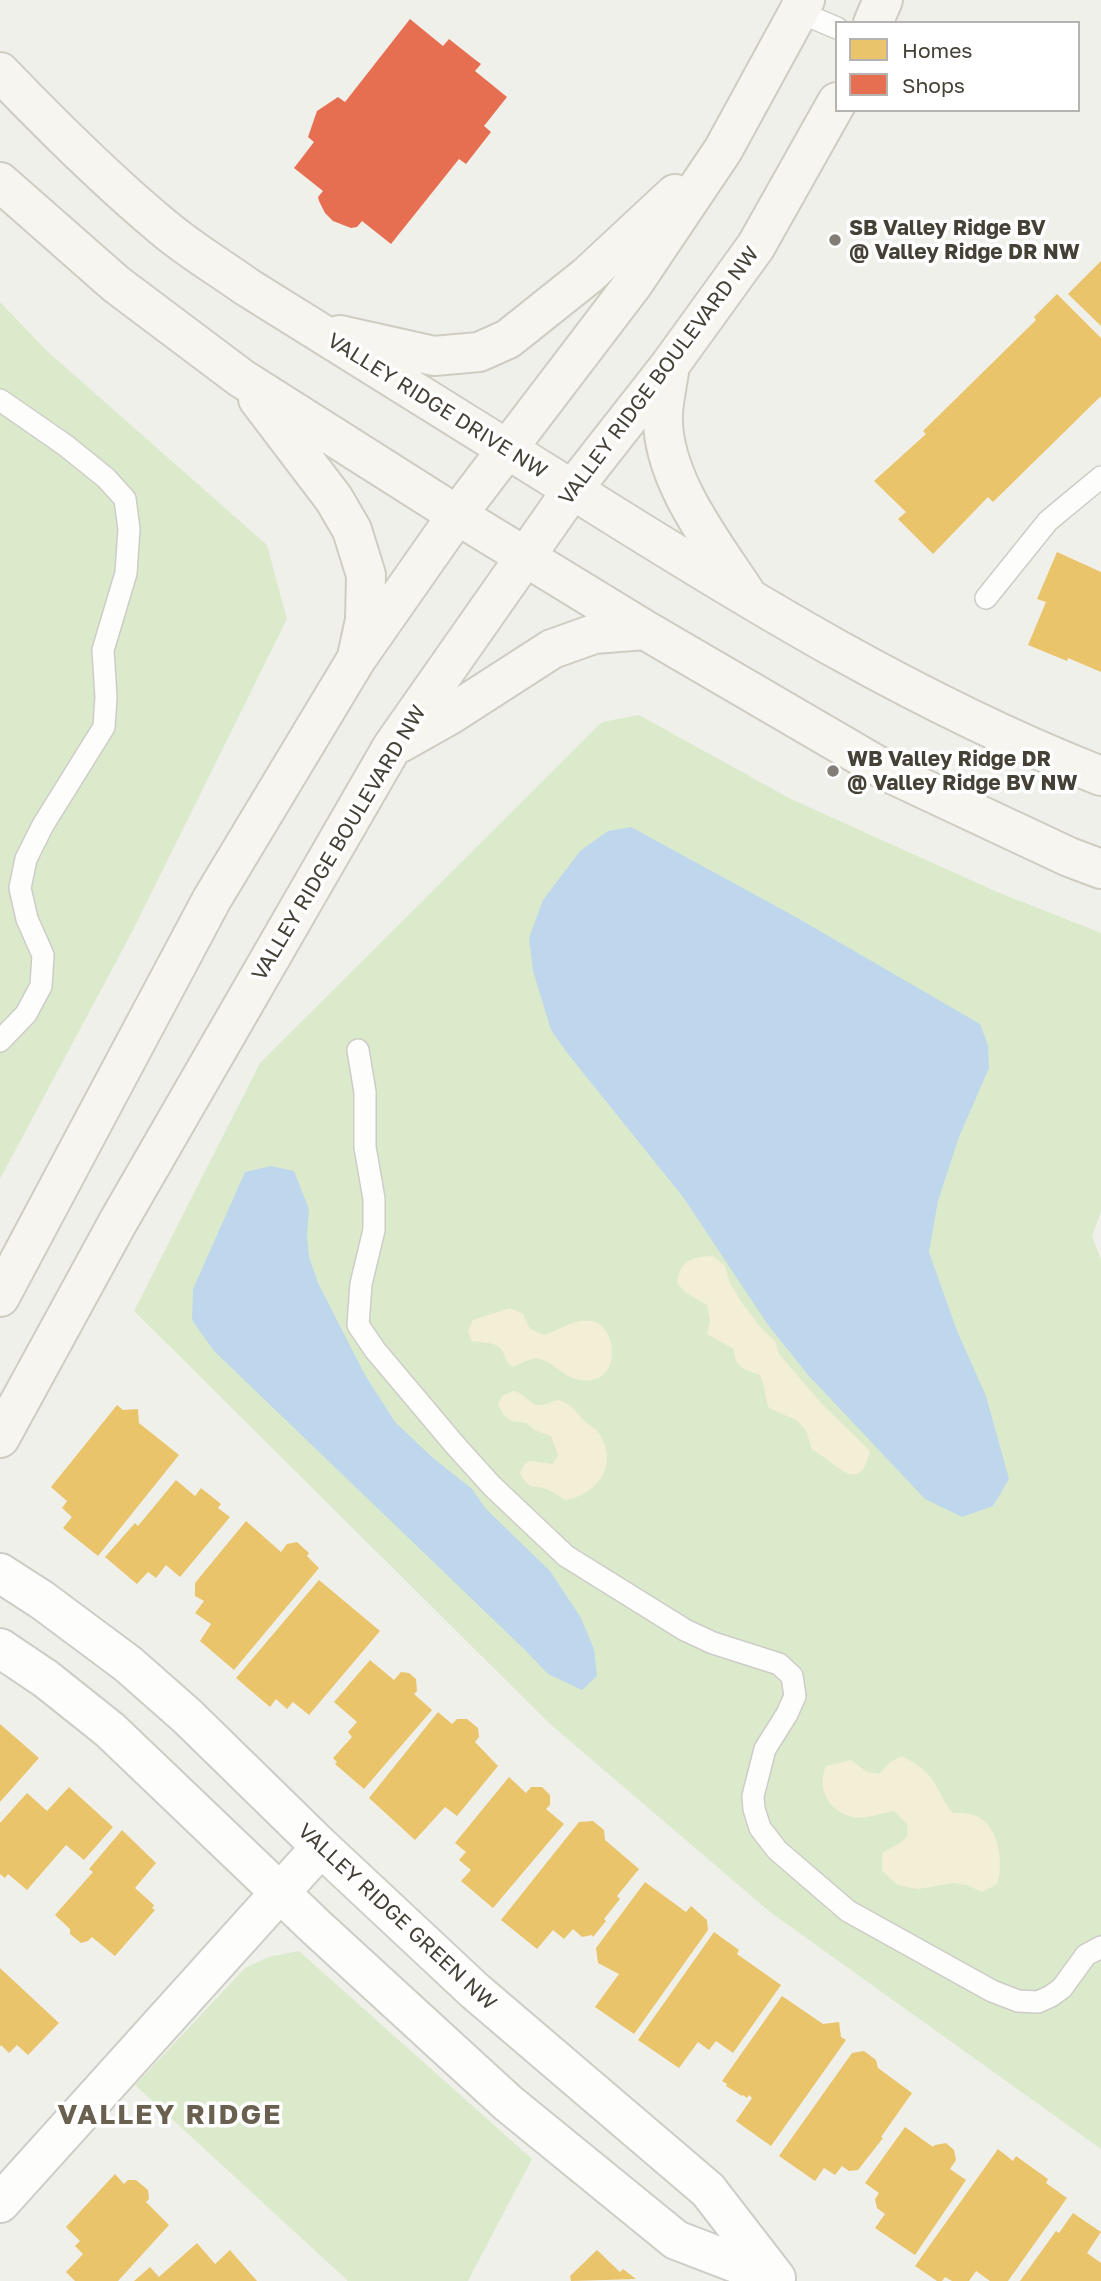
<!DOCTYPE html>
<html>
<head>
<meta charset="utf-8">
<style>
	body { margin:0 }
	#map { position:relative; width:1101px; height:2281px; overflow:hidden; background:#f0f0eb; font-family:"Golos Text",sans-serif }
	canvas { display:block }
	.legend { position:absolute; left:835px; top:21px; width:245px; height:91px; box-sizing:border-box; background:#fff; border:2px solid #b5b3af; margin:0; padding:9px 12px; list-style:none; font-size:21px; color:#464137 }
	.legend li { display:flex; align-items:center; gap:14px; height:35px }
	.legend b { width:35px; border:2px solid #b5b3af }
</style>
</head>
<body>
<div id="map">
<canvas width="1101" height="2281"></canvas>
<ul class="legend">
<li><b style="height:19px;background:#e9c46a"></b>Homes</li>
<li><b style="height:19px;background:#e76f51"></b>Shops</li>
</ul>
</div>
<script>
const ctx = document.querySelector('canvas').getContext('2d');
ctx.lineJoin = 'round';
function fill(path, color) {
  ctx.fillStyle = color;
  ctx.fill(path, 'evenodd');
}
function trace(path, color, width, dash) {
  ctx.strokeStyle = color;
  ctx.lineWidth = width;
  ctx.lineCap = dash ? 'butt' : 'round';
  ctx.setLineDash(dash || []);
  ctx.stroke(path);
}
function label(font, color, halo, rows, align = 'center') {
  ctx.font = font + ' "Golos Text",sans-serif';
  ctx.lineWidth = 7;
  ctx.setLineDash([]);
  ctx.textBaseline = 'middle';
  ctx.strokeStyle = halo;
  ctx.fillStyle = color;
  for (const [text, x, y, turn = 0] of rows) {
    ctx.save();
    ctx.translate(x, y);
    ctx.rotate((+turn || 0) * Math.PI / 180);
    ctx.textAlign = isNaN(turn) ? turn : align;
    if (halo) ctx.strokeText(text, 0, 0);
    ctx.fillText(text, 0, 0);
    ctx.restore();
  }
}
fill(new Path2D(`
	M0,302L47,351L267,545L287,619L132,932L0,1179Z
	M639,715L791,799L995,891L1101,933V1211L1092,1236L1101,1259V2149L770,1912L550,1724L134,1311L260,1063L602,722Z
	M299,1951L532,2159L468,2281H348L135,2085L245,1968L268,1957Z`), '#dceacc');
fill(new Path2D(`
	M713,1256L725,1266L730,1283L742,1303L761,1328L775,1341L779,1354L822,1404L870,1451C859,1499 835,1460 812,1450L806,1430L796,1420L769,1408C764,1396 766,1387 760,1375C744,1369 735,1369 734,1349L707,1334L710,1321L707,1305L685,1292L677,1283C680,1260 692,1257 713,1256Z
	M510,1308L523,1314L530,1329L544,1335C560,1330 573,1319 590,1321C615,1323 621,1371 596,1379C564,1388 553,1354 532,1359C525,1360 519,1365 512,1367C506,1362 506,1359 503,1352C498,1341 482,1343 472,1341L468,1331L473,1320Z
	M513,1391C524,1392 530,1406 540,1405C546,1405 553,1401 559,1400C569,1404 573,1407 580,1416C585,1424 595,1426 600,1435C619,1465 597,1495 565,1500C560,1497 555,1493 549,1490C534,1483 530,1493 520,1473L523,1466L529,1461L553,1464L558,1455L551,1436L534,1430L527,1423L511,1421L504,1415L498,1405L502,1396Z
	M902,1756C915,1763 926,1769 934,1782C941,1793 944,1803 953,1813C962,1813 972,1813 980,1818C999,1829 1004,1865 997,1884L982,1892L967,1885L953,1883L918,1889L898,1885L882,1871V1853L902,1842L908,1835L907,1824L894,1811C880,1813 862,1821 849,1816C827,1809 817,1786 826,1766L851,1760L867,1772L879,1774L890,1762Z`), '#f3efd7');
fill(new Path2D(`
	M631,827L794,916L980,1024L988,1045L989,1068L959,1137L938,1201L929,1252L957,1331L986,1396L1009,1479L993,1506L962,1517L925,1499L809,1376L768,1325L683,1197L568,1054L551,1030L533,971L529,938L543,900L580,851L608,831Z
	M271,1166L294,1171L309,1209L307,1235L309,1257L318,1283L365,1375L395,1422L433,1458L472,1489L486,1509L550,1571L581,1618L594,1649L597,1676L582,1690L548,1674L525,1650L214,1351L192,1320L193,1289L245,1172Z`), '#bed7ec');
fill(new Path2D(`
	M1101,261V326L1068,294Z
	M1057,294L1101,338V396L993,502L988,497L933,554L898,519L906,512L874,481L926,434L923,431L1036,320L1034,317Z
	M1057,552L1101,572V672L1068,658L1067,661L1028,645L1046,602L1037,599Z
	M117,1405L123,1410L138,1409L139,1423L179,1455L98,1556L63,1528L72,1517L62,1508L67,1501L51,1487Z
	M176,1480L195,1496L201,1488L221,1504L218,1508L230,1517L180,1577L166,1565L156,1578L148,1572L137,1584L105,1557L135,1523L138,1526Z
	M246,1521L281,1552L287,1544L297,1542L309,1553L307,1556L319,1568L234,1670L200,1641L211,1624L195,1613L204,1601L195,1596V1583Z
	M319,1580L380,1631L309,1715L293,1702L287,1709L276,1699L270,1707L236,1678Z
	M370,1660L394,1680L401,1672L409,1673L416,1679L417,1691L414,1694L432,1710L364,1789L335,1764L337,1762L333,1758L352,1737L348,1732L357,1722L334,1702Z
	M438,1712L452,1724L457,1719H467L478,1728L479,1737L475,1742L498,1766L457,1816L445,1807L415,1840L369,1798Z
	M0,1724L39,1758L0,1802Z
	M509,1777L526,1793L531,1787H542L550,1795V1805L546,1809L564,1824L493,1908L461,1881L471,1870L459,1860L466,1852L455,1843Z
	M69,1787L113,1827L84,1860L66,1845L27,1890L8,1874L5,1878L0,1874V1823L27,1793L47,1811Z
	M593,1821L604,1830L605,1840L639,1869L617,1896L620,1899L604,1919L606,1921L593,1937L592,1935L582,1937L573,1929L564,1939L553,1930L537,1949L501,1920L579,1822Z
	M122,1830L156,1863L135,1888L154,1905L152,1908L155,1910L115,1956L92,1937L88,1941L81,1943L70,1934V1929L55,1915L93,1872L89,1869Z
	M645,1882L686,1912L691,1906L707,1920L708,1930L634,2034L595,2007L619,1974L598,1963L596,1948Z
	M714,1932L739,1950L737,1954L781,1985L733,2053L716,2041L709,2050L698,2042L679,2068L638,2040Z
	M0,1968L59,2023L28,2055L17,2045L9,2053L1,2045L0,2047Z
	M782,1996L823,2024L839,2022L841,2037L846,2040L771,2146L736,2121L752,2098L749,2095L747,2098L743,2095L742,2096L726,2086L727,2084L722,2081Z
	M864,2051L876,2060L878,2068L912,2093L881,2137L883,2138L858,2170L849,2171L842,2166L835,2175L824,2168L815,2181L779,2156L852,2053Z
	M905,2127L933,2147L935,2145L946,2143L954,2150L956,2160L950,2169L966,2180L915,2255L875,2228L885,2214L877,2208L875,2199L879,2193L865,2183Z
	M998,2149L1013,2161L1016,2156L1048,2179L1046,2183L1067,2198L1008,2281H990L976,2271L969,2281H952L945,2277L942,2281H937L915,2266Z
	M115,2174L124,2184L128,2180H136L148,2190L149,2199L146,2202L169,2225L118,2281H75L66,2272L83,2254L75,2246L80,2241L66,2227Z
	M1073,2213L1101,2232L1087,2253L1101,2263V2281H1020L1056,2231L1059,2233Z
	M197,2243L215,2264L230,2250L257,2281H134L150,2267L159,2277Z
	M597,2250L620,2272L623,2269L636,2279L571,2281L570,2276Z`), '#e9c46a');
fill(new Path2D(`
	M410,19L443,46L449,39L473,58L481,64L475,71L507,97L484,126L491,132L466,164L459,159L391,244L362,221L357,227L351,228L333,221L325,213L319,201L318,197L323,191L294,168L314,142L308,137L317,111L338,97L345,102Z`), '#e76f51');
const lane = new Path2D(`
	M792,6L799,12L837,28
	M0,400L65,445L106,478L125,499L129,529L126,573L103,650L106,697L104,727L43,825L26,859L20,888L27,919L43,955L41,986L26,1014L0,1041
	M986,598L1048,521L1101,477
	M358,1050L365,1092V1147L374,1199V1230L361,1284L358,1325L375,1350L455,1445L492,1486L566,1556L685,1630L713,1643L779,1664L792,1676L795,1696L787,1714L765,1749L753,1796L754,1809L760,1828L777,1850L848,1911L992,1991L1018,2001L1038,2002L1051,1996L1062,1988L1086,1955L1101,1947`);
const street = new Path2D(`
	M0,1573L42,1600L128,1664L187,1716L321,1847L475,1991L708,2190L776,2278
	M0,1648L46,1679L110,1730L316,1927L508,2103L676,2240L775,2278
	M0,2203L321,1847`);
const secondary = new Path2D(`
	M873,23L883,0
	M0,72C52,126 106,180 164,228C190,250 219,267 247,287C361,359 475,429 589,500C753,603 920,705 1101,776
	M0,182L116,284L241,378L457,515L645,630L890,773L1069,857L1101,869
	M340,335L434,356L479,352L508,339L587,276L675,194
	M670,365C668,381 664,397 663,413C660,476 712,542 745,592
	M258,399L334,499L352,530L366,575L365,620L358,652
	M400,743L448,716L552,649L594,634L645,630
	M0,1297L212,899L357,658L457,515L633,284L723,150L805,0
	M0,1438L118,1222L392,747L572,490L670,365L756,246L837,102`);
trace(lane, '#cdccc7', 24);
trace(street, '#cdccc7', 42);
trace(secondary, '#cfcdc2', 42);
trace(lane, '#fdfdfc', 21);
trace(street, '#fdfdfc', 38);
trace(secondary, '#f7f5ef', 38);
for (const [x, y, r, color] of [
	[835,240,7,"#827e76"],
	[833,771,7,"#827e76"]
]) {
  const dot = new Path2D();
  dot.arc(x, y, r, 0, 2 * Math.PI);
  ctx.fillStyle = color;
  ctx.fill(dot);
  trace(dot, '#fff', 2.5);
}
label('bold 21px', '#464137', '#fff', [
	["SB Valley Ridge BV",849,228],
	["@ Valley Ridge DR NW",849,252],
	["WB Valley Ridge DR",847,759],
	["@ Valley Ridge BV NW",847,783]
], 'left');
label('21px', '#464137', '#fff', [
	["VALLEY RIDGE BOULEVARD NW",659,376,-53],
	["VALLEY RIDGE DRIVE NW",437,406,32],
	["VALLEY RIDGE BOULEVARD NW",339,843,-59],
	["VALLEY RIDGE GREEN NW",397,1917,43]
]);
ctx.letterSpacing = '2px';
label('bold 28px', '#69604f', '#fff', [
	["VALLEY RIDGE",170,2115]
]);
ctx.letterSpacing = '0px';
</script>
</body>
</html>
